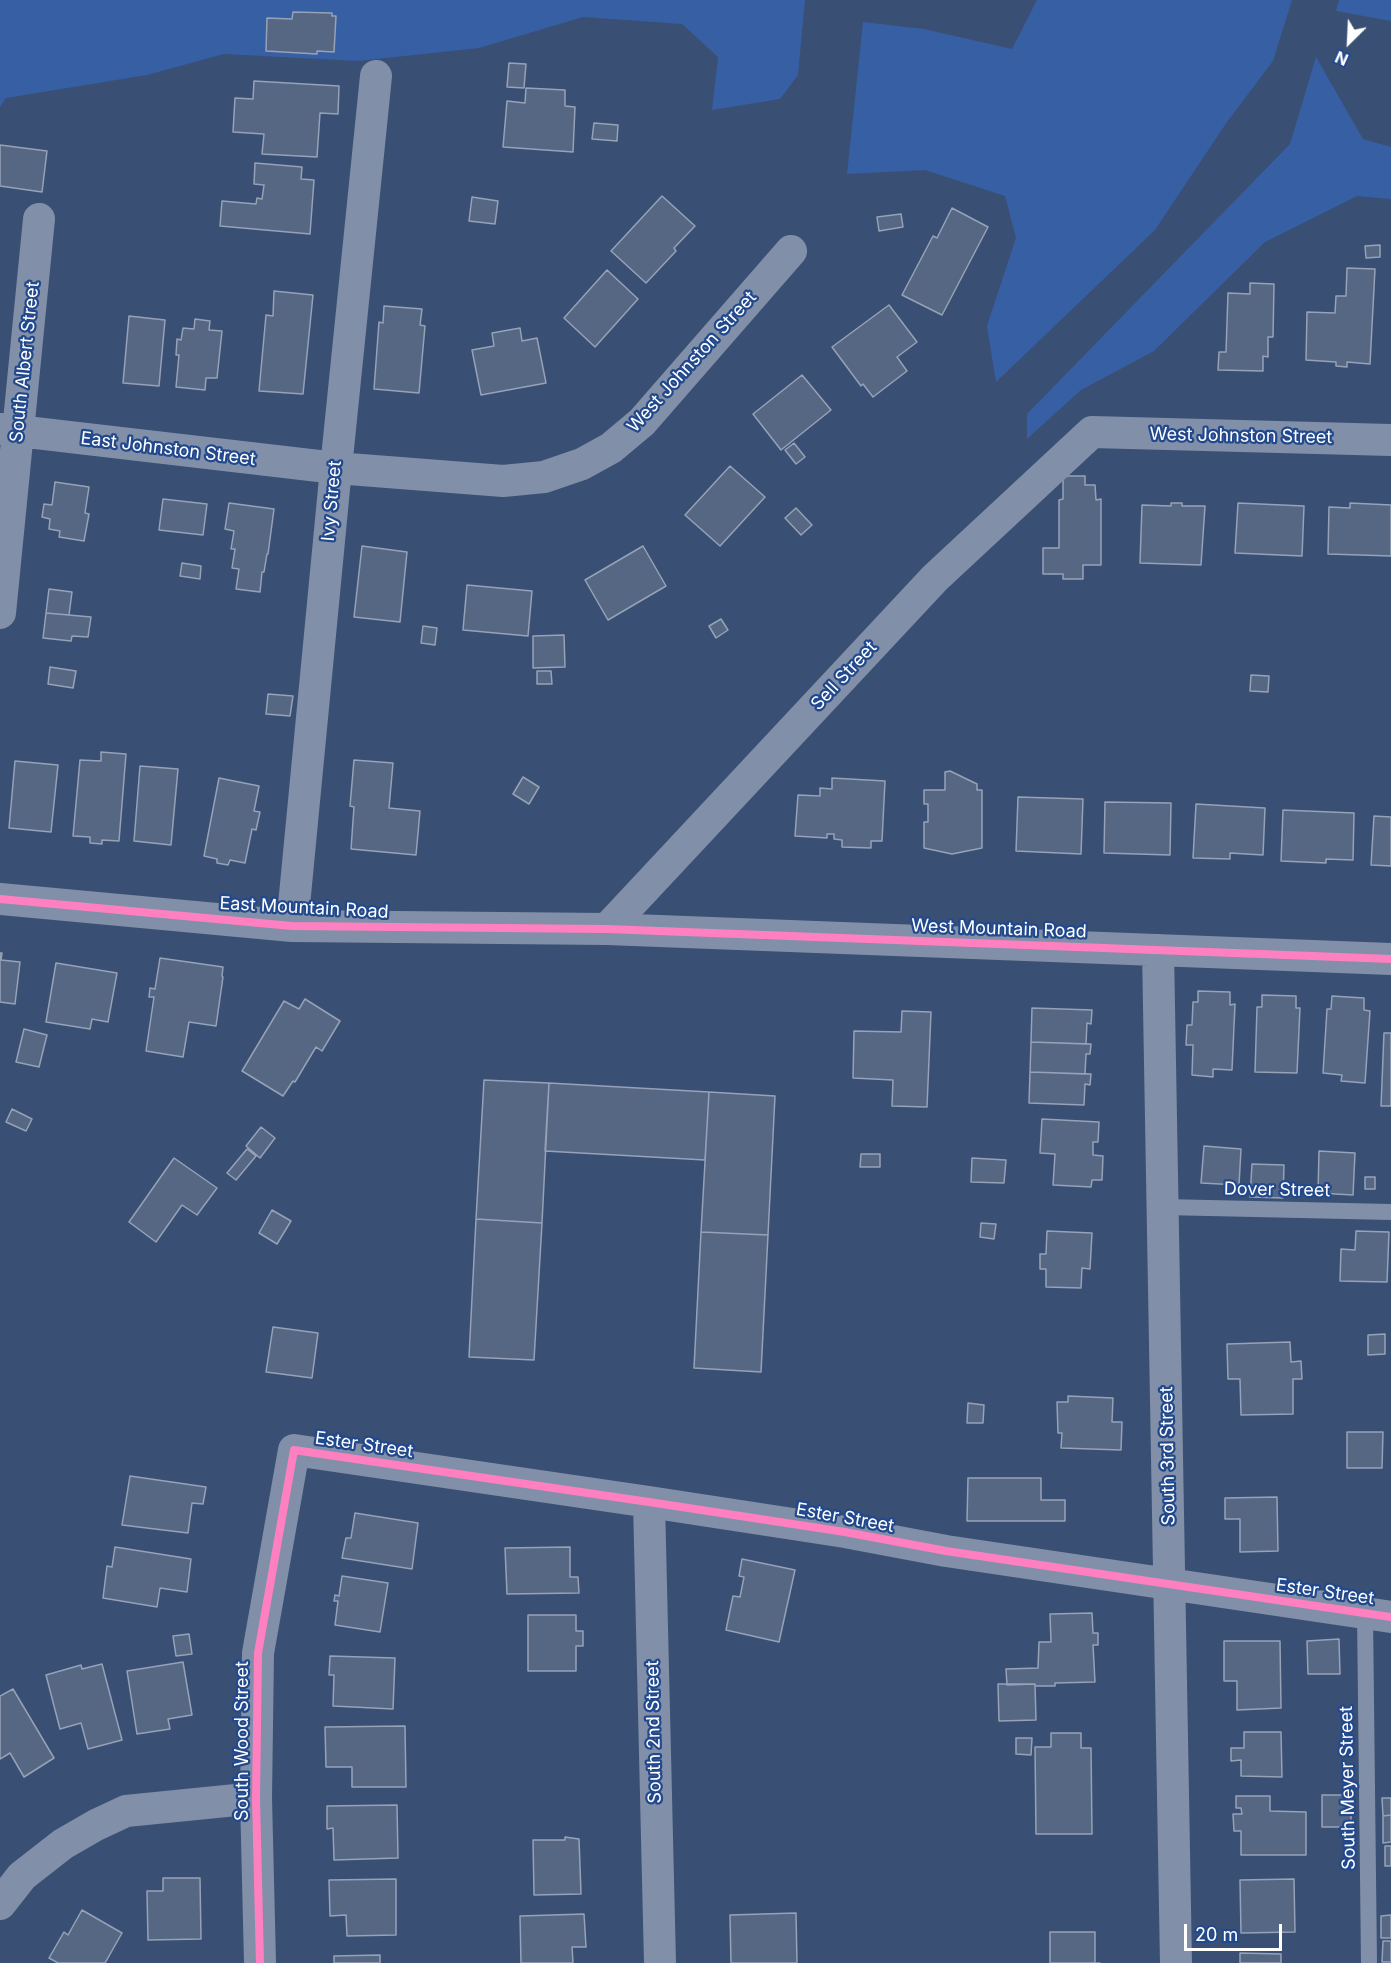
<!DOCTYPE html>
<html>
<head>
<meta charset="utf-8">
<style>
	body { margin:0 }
	#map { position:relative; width:1391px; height:1963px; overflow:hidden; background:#3a4f74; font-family:Inter,sans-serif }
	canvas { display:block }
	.north { position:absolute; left:1319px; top:12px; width:60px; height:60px; -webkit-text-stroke:4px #22498d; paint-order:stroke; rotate:204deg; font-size:16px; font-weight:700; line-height:24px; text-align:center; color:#fff }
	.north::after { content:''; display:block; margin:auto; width:21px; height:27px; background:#fff; clip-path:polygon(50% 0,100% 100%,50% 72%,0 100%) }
	.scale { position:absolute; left:1184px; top:1924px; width:98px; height:27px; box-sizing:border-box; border:3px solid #fff; border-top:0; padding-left:8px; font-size:18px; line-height:21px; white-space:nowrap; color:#fff; -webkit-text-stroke:4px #22498d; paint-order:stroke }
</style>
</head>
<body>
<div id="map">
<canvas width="1391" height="1963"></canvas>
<div class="north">N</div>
<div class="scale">20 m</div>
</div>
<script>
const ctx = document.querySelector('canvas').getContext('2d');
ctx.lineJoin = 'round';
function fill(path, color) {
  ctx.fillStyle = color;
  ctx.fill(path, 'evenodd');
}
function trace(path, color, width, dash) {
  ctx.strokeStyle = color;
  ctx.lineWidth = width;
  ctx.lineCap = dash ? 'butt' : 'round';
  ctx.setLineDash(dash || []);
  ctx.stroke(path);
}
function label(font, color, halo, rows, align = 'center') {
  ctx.font = font + ' Inter,sans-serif';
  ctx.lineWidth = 4.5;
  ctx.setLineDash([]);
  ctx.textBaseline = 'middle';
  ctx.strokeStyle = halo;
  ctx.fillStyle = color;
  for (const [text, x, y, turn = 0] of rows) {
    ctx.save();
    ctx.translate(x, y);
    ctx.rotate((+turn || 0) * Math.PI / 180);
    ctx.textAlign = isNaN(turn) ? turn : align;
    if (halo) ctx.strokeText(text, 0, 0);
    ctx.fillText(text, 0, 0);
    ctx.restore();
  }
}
fill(new Path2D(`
	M0,0H805L798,75L780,99L712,110L718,57L682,24L583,17L479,48L358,61L224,54L147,75L6,98L0,107Z
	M1037,0H1292L1273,61L1227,122L1155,230L996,382L987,326L1016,238L1005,196L925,170L847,174L863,22L924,29L1012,49Z
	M1339,0H1391V21L1336,11Z
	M1316,57L1363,139L1391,147V199L1357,196L1265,242L1154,351L1081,390L1027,439V414L1290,144Z`), '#375fa3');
const building = new Path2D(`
	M293,12L332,13V16H336L334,52L317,51V54L266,51L267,18L292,19Z
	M509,63L526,64L524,88L507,87Z
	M254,81L339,86L338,114L320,113L317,157L262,154L264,134L233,132L235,98L253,99Z
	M526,88L565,90V106L575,107L573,152L503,147L507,101L525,103Z
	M594,123L618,125L617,141L592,139Z
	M0,145L47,151L42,192L0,186Z
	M255,163L302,167L301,179L314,180L310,234L220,226L222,201L256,204L257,198L262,199L264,185L254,184Z
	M662,196L695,226L674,248L676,251L646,283L611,251Z
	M472,197L498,201L495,224L469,221Z
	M952,208L988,227L942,315L902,295L933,236L937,238Z
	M901,214L903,227L879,231L877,217Z
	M1380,245V257L1366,258L1365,246Z
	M1347,268L1375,269L1370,364L1347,362V367L1336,366V362L1306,360L1307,312L1335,313L1336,296H1346Z
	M607,270L638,299L595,347L564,318Z
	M1250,283L1274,284L1273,337H1268V357L1263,356V371L1218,370L1219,352H1226L1228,293L1250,294Z
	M274,291L313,295L303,394L259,391L266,315L273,316Z
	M889,305L917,342L897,357L907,371L873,397L863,384L861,386L832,347Z
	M384,306L422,309L420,325L425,326L419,393L374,389L379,322L383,323Z
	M129,316L165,320L159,386L123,383Z
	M195,319L210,321L209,330L222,331L217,378H206L205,390L176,387L179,355H176L177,339L181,340L183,328L194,329Z
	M520,328L522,341L537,338L546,383L481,395L472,350L494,346L492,333Z
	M802,375L831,410L781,450L753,414Z
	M794,443L805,457L796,464L785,450Z
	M730,466L765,497L720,546L685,515Z
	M1063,476H1085V485H1095L1096,500L1101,499V565H1083V579H1063V574H1043V548H1059V500L1063,499Z
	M55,482L89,487L85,513L89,514L84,541L59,537L60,531L49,529L50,519L42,517L44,504L52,505Z
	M163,499L207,504L203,535L159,530Z
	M229,503L274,509L268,554H267L264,572H262L260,592L236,589L239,569L232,568L235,549H231L234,531L225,529Z
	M1171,503H1182V506H1205L1201,565L1140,563L1142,505L1171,506Z
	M1238,503L1304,506L1302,556L1235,553Z
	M1350,503L1391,505V556L1328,554L1329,507L1350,508Z
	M796,508L812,525L801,535L785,518Z
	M362,546L407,552L400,622L354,617Z
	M643,546L666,586L608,620L585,580Z
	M182,563L201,566L200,579L180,576Z
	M467,585L532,591L528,636L463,630Z
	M49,589L72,592L69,615L46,613Z
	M46,613L91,617L88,637L72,636L71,641L43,638Z
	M721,619L728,630L716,638L709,626Z
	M423,626L437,628L435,645L421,643Z
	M564,635L565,667L533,668V636Z
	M50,667L76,671L73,688L48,684Z
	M537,671H551L552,684H537Z
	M1251,675L1269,676L1268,692L1250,691Z
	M268,694L293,696L290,716L266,714Z
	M101,752L126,754L119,841L102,840V844L90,843V837L73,836L80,760L101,761Z
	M354,760L393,763L389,808L420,811L416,855L351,849L354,807L350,806Z
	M15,761L58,765L51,832L9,828Z
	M140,766L178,769L171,845L134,841Z
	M950,771L977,784V790H982V848L952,854L924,848V822H928V804H924V790H945V772Z
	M523,777L539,787L529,804L513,794Z
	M219,778L259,786L254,811L260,812L256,830L252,829L245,863L230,860L228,865L217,863V859L204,856Z
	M832,778L885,781L882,841H871V848L842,847V840L834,839V834H827V838L795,836L798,795L820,796V788L832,789Z
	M1018,797L1083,799L1081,854L1016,851Z
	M1105,802L1171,803L1170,855L1104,853Z
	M1196,804L1265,808L1263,855L1230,853V859L1193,858Z
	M1283,810L1354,813L1353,860L1326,859V863L1281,861Z
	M1374,816L1391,817V866L1371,865Z
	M0,953H2L1,960L20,962L15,1004L0,1002Z
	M160,958L223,967L222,976L223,977L216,1026L189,1022L183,1057L146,1051L154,997H149L150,988L155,989Z
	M56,963L117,973L108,1022L92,1019L90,1029L46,1022Z
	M1198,991L1230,992V1005L1235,1004L1232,1070L1213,1069V1077L1192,1075L1193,1045H1186L1187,1025H1192L1193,1002H1198Z
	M1262,995L1296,996V1008H1300L1297,1073L1255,1072L1257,1007H1262Z
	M1332,996L1364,998V1010L1370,1011L1365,1083L1341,1081L1342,1075L1323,1073L1327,1009H1331Z
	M305,999L340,1021L322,1051L316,1047L295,1082L293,1081L283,1096L242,1071L284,1001L299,1009Z
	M1032,1008L1092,1010L1091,1024L1087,1023L1086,1044L1031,1042Z
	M902,1011L931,1012L927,1107L892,1106L893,1080L853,1078L854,1031L901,1032Z
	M24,1029L47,1035L39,1067L16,1062Z
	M1384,1033H1391V1106H1381Z
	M1031,1042L1091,1044L1090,1054H1086L1085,1074L1030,1072Z
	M1030,1072L1091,1074L1090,1085L1085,1084L1084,1105L1029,1103Z
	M484,1080L549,1083L542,1223L476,1219Z
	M549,1083L709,1092L705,1160L545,1151Z
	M709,1092L775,1096L768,1235L701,1232Z
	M12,1109L32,1119L26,1131L6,1122Z
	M1042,1119L1099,1122L1098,1142H1093V1155L1103,1156L1102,1180H1092L1091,1187L1053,1185L1055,1154L1040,1153Z
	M261,1127L275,1138L260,1158L246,1146Z
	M1204,1146L1241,1149L1239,1185L1201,1183Z
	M247,1149L256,1156L236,1180L227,1173Z
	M1319,1151L1355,1153L1353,1195L1318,1193Z
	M861,1154H880V1167H860Z
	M174,1158L217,1188L197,1215L182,1205L156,1242L129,1222Z
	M972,1158L1006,1160L1004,1183L971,1182Z
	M1252,1164L1284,1165L1283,1198L1250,1197Z
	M1365,1177H1375V1189H1365Z
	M272,1210L291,1221L277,1244L259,1233Z
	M476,1219L542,1223L534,1360L469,1357Z
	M981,1223L996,1224L994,1239L980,1237Z
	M1047,1231L1092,1233L1090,1269L1082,1268L1081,1288L1046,1287V1269H1040V1254H1046Z
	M1356,1231L1389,1232L1387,1282L1340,1281L1341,1249L1355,1250Z
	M701,1232L768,1235L761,1372L694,1368Z
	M273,1327L318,1333L312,1378L266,1372Z
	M1385,1334V1354L1368,1355V1335Z
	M1290,1342L1291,1362L1301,1361L1302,1379H1293V1414L1241,1415L1240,1379H1228L1227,1344Z
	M1068,1396L1113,1398L1112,1422H1122L1121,1450L1061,1448L1062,1433H1058L1057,1402H1068Z
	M968,1403L984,1405L983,1423H967Z
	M1347,1432H1383L1382,1468H1347Z
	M130,1476L206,1487L203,1504L192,1503L188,1533L122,1525Z
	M968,1478H1041V1500H1065V1521H967Z
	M1277,1497L1278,1551L1240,1552V1519H1225V1498Z
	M355,1513L418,1523L412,1569L342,1558L346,1538H351Z
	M115,1547L191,1559L187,1592L160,1588L157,1607L103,1598L107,1566L112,1567Z
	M570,1547V1577H578L579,1593L507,1594L505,1548Z
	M742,1559L795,1570L779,1642L726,1630L733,1596L740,1597L744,1577L739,1576Z
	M342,1576L388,1583L380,1632L335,1625L338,1601H334L335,1595L339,1596Z
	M1092,1613L1093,1633H1098V1645H1093L1095,1682L1055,1683V1686H1035V1684L1007,1685L1006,1669L1038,1668L1039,1642H1051L1050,1614Z
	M528,1615H576V1631H583V1646H576V1671H528Z
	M189,1634L192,1654L176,1656L173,1636Z
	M1339,1639L1340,1674H1308L1307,1641Z
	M1224,1641H1280L1281,1708L1237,1710V1681H1224Z
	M330,1656L395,1658L393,1709L333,1706L334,1675H329Z
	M183,1662L192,1715L168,1719L170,1729L137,1734L127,1671Z
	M102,1664L122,1740L88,1749L81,1723L60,1729L46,1675L81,1665L82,1669Z
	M998,1684H1035L1036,1720L999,1721Z
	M13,1689L54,1758L24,1777L10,1753L0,1759V1696Z
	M405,1726L406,1787H352V1767H326L325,1727Z
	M1244,1732H1281L1282,1777L1241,1776V1760L1231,1761V1748H1244Z
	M1051,1733H1081V1748H1091L1092,1834H1036L1035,1747H1051Z
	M1016,1738H1032L1031,1755L1016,1754Z
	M1322,1795H1351V1827H1322Z
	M1236,1796H1270V1811L1306,1812V1855H1241V1831H1234L1233,1814H1242L1241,1808H1236Z
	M1382,1798H1391V1815L1383,1816Z
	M397,1805L398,1858L334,1860L333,1828L327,1829V1806Z
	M1391,1815V1842L1383,1843V1816Z
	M565,1837L579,1839L581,1894L534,1895L533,1840H565Z
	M1385,1846H1391V1866H1385Z
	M163,1878H200L201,1939L148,1940L147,1891H163Z
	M396,1879V1935L347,1936L346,1915L330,1916L329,1880Z
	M1294,1879L1295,1932L1241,1933L1240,1880Z
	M82,1910L122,1933L105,1963H58L49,1958L64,1932L68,1935Z
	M796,1913L797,1963H731L730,1915Z
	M584,1914L586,1947H572L573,1963H521L520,1916Z
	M1391,1915V1938H1381V1916Z
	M1050,1932H1095V1963H1100H1050Z
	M1383,1941H1391V1962H1382Z
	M1240,1953L1281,1954V1963H1240Z
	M380,1955V1963H334V1956Z`);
fill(building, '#566784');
trace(building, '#96a2b7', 1.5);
trace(new Path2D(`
	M1163,1207L1391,1212
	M1365,1614L1369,1963`), '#8190a8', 16);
trace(new Path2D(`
	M0,429L336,468L503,481L544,477L582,464L611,448L642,422L791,251
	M0,613L39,219
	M0,899L292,926L607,929L1391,959
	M292,926L336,468L376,76
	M607,929L935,578L1092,432L1391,440
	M1158,950L1176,1963
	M649,1502L660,1963
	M0,1904L22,1876L63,1844L96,1825L126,1811L256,1798
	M260,1963L256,1798L258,1653L294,1450L649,1502L845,1532L946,1551L1391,1617`), '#8190a8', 32);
trace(new Path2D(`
	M0,899L292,926L607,929L1391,959
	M260,1963L256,1798L258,1653L294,1450L649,1502L845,1532L946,1551L1391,1617`), '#ff80c0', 8);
label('18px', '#fff', '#22498d', [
	["South Albert Street",25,362,-84],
	["West Johnston Street",692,362,-48],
	["West Johnston Street",1241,436,1],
	["East Johnston Street",168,449,7],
	["Ivy Street",332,501,-85],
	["Sell Street",844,676,-47],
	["East Mountain Road",304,908,3],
	["West Mountain Road",999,929,2],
	["Dover Street",1277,1190,1],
	["Ester Street",364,1445,8],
	["South 3rd Street",1168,1456,-91],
	["Ester Street",845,1518,10],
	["Ester Street",1325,1592,8],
	["South 2nd Street",654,1732,-91],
	["South Wood Street",243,1741,-90],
	["South Meyer Street",1348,1788,-91]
]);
</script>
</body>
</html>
